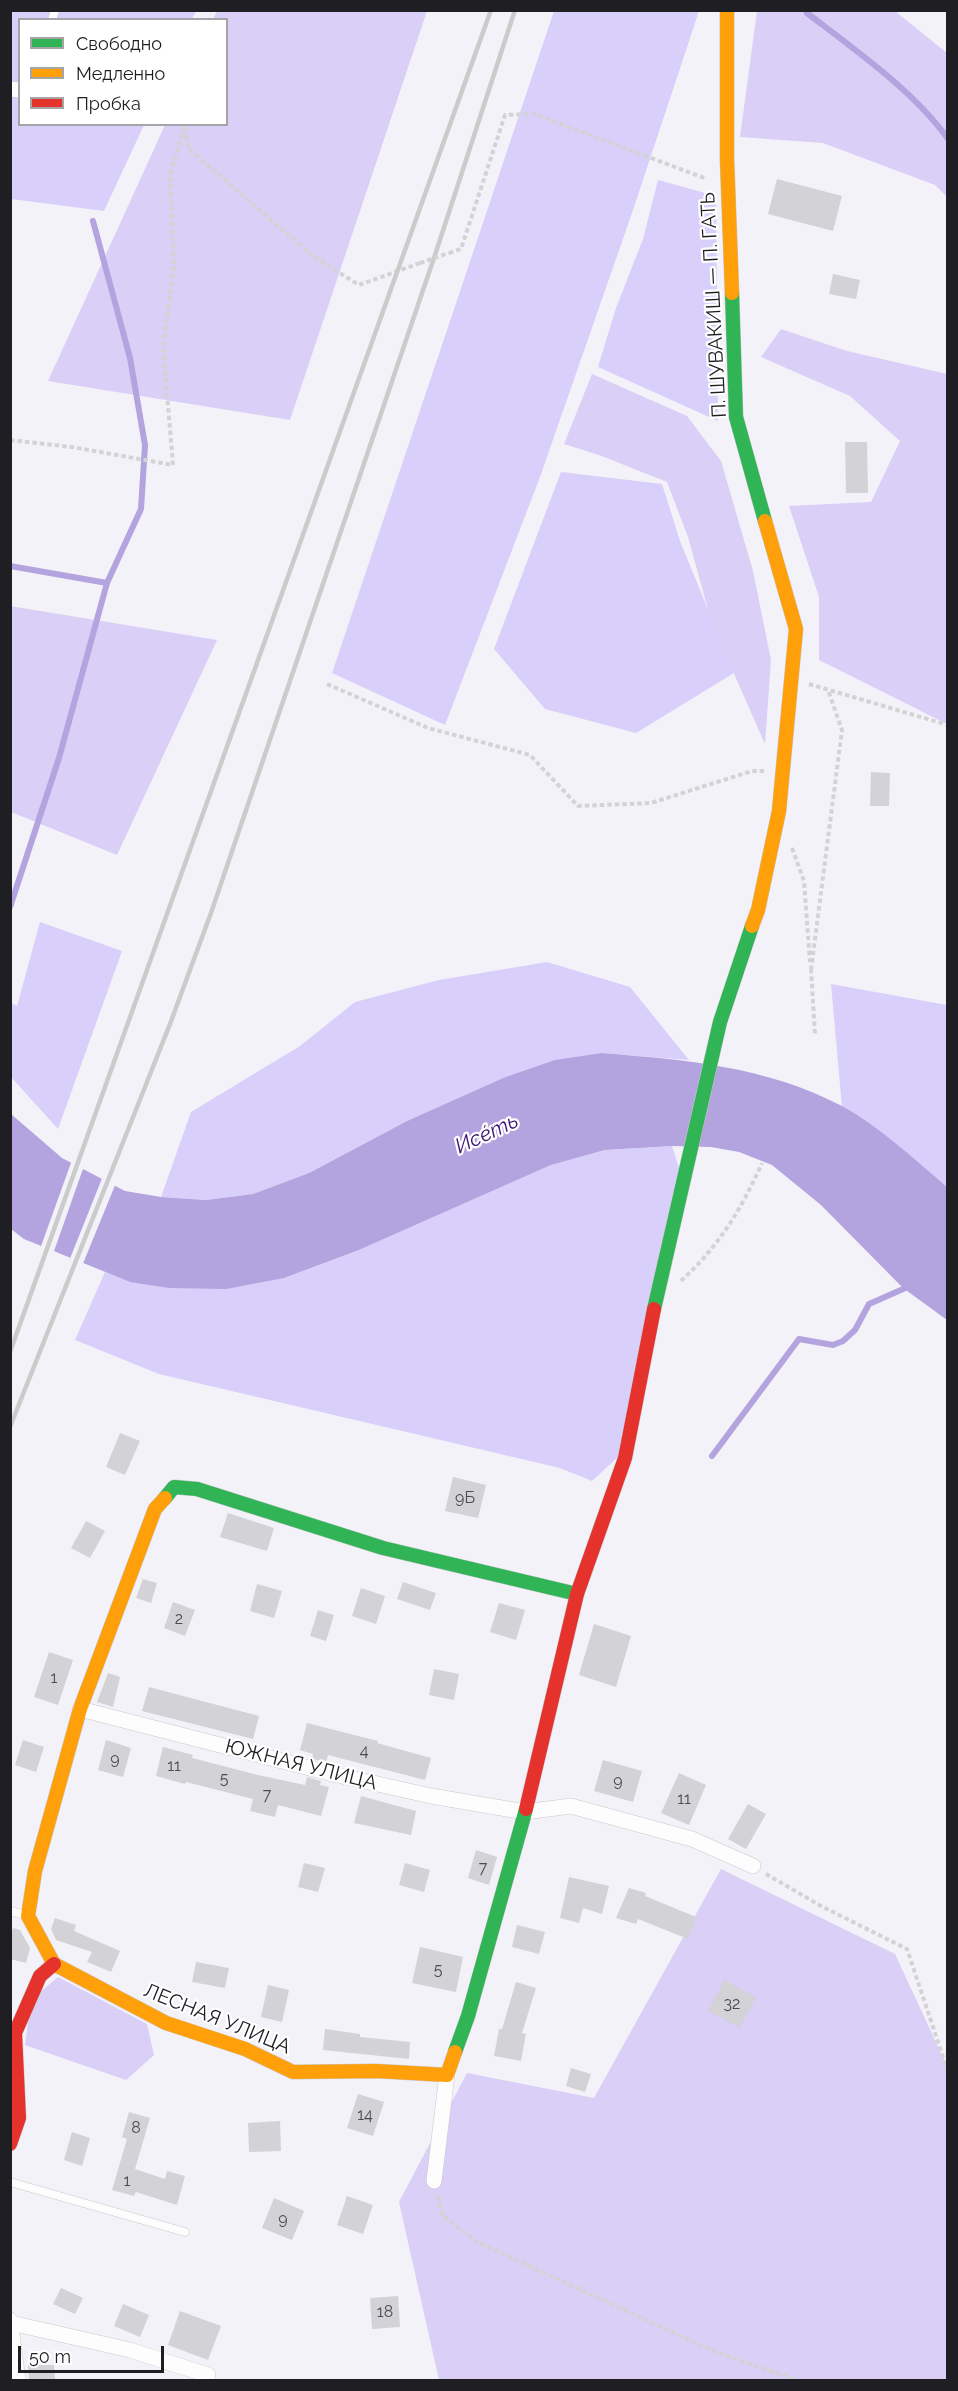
<!DOCTYPE html>
<html>
<head>
<meta charset="utf-8">
<style>
	body { margin:0 }
	#map { position:relative; width:958px; height:2391px; overflow:hidden; background:#f3f2f8; font-family:Raleway,sans-serif }
	canvas { display:block }
	.frame { position:absolute; inset:0; border:12px solid #1f1e22; pointer-events:none }
	.legend { position:absolute; left:18px; top:18px; width:210px; height:108px; box-sizing:border-box; background:#fff; border:2px solid #a5a5a7; margin:0; padding:8px 10px; list-style:none; font-size:18px; color:#1f1e22 }
	.legend li { display:flex; align-items:center; gap:12px; height:30px }
	.legend b { width:30px; border:2px solid #a5a5a7 }
	.scale { position:absolute; left:18px; top:2346px; width:146px; height:27px; box-sizing:border-box; border:3px solid #1f1e22; border-top:0; padding-left:8px; font-size:18px; line-height:21px; white-space:nowrap; color:#1f1e22; -webkit-text-stroke:4px #fff; paint-order:stroke }
</style>
</head>
<body>
<div id="map">
<canvas width="958" height="2391"></canvas>
<div class="frame"></div>
<ul class="legend">
<li><b style="height:8px;background:#30b455"></b>Свободно</li>
<li><b style="height:8px;background:#ff9f0a"></b>Медленно</li>
<li><b style="height:8px;background:#e5322d"></b>Пробка</li>
</ul>
<div class="scale">50 m</div>
</div>
<script>
const ctx = document.querySelector('canvas').getContext('2d');
ctx.lineJoin = 'round';
function fill(path, color) {
  ctx.fillStyle = color;
  ctx.fill(path, 'evenodd');
}
function trace(path, color, width, dash) {
  ctx.strokeStyle = color;
  ctx.lineWidth = width;
  ctx.lineCap = dash ? 'butt' : 'round';
  ctx.setLineDash(dash || []);
  ctx.stroke(path);
}
function label(font, color, halo, rows, align = 'center') {
  ctx.font = font + ' Raleway,sans-serif';
  ctx.lineWidth = 4.5;
  ctx.setLineDash([]);
  ctx.textBaseline = 'middle';
  ctx.strokeStyle = halo;
  ctx.fillStyle = color;
  for (const [text, x, y, turn = 0] of rows) {
    ctx.save();
    ctx.translate(x, y);
    ctx.rotate((+turn || 0) * Math.PI / 180);
    ctx.textAlign = isNaN(turn) ? turn : align;
    if (halo) ctx.strokeText(text, 0, 0);
    ctx.fillText(text, 0, 0);
    ctx.restore();
  }
}
fill(new Path2D(`
	M11,11H196L192,19L20,20V124L144,125L104,211L11,199Z
	M554,11H699L632,213L540,477L445,725L332,673Z
	M658,180L716,196L718,421L598,367L616,308L643,239Z
	M561,472L662,484L680,541L734,673L636,733L545,709L494,649Z
	M40,922L122,951L58,1129L11,1077V1003L17,1006Z
	M547,962L630,987L689,1060L602,1053L503,1078L407,1121L309,1173L253,1194L206,1200L161,1197L191,1112L300,1046L355,1002L439,980Z
	M831,984L947,1005V1187L877,1130L842,1107Z
	M672,1146L683,1180L618,1457L592,1481L560,1468L159,1374L75,1340L105,1272L130,1282L284,1278L359,1250L551,1165L605,1150Z`), '#d9cffb');
fill(new Path2D(`
	M217,11H427L290,420L48,381L165,125L226,124V20L213,19Z
	M757,11H895L947,53V197L935,185L823,143L740,137Z
	M781,329L847,351L947,374V724L819,660V597L789,506L871,502L900,441L850,396L761,357Z
	M592,374L687,416L721,461L753,571L771,660L765,744L712,624L688,537L667,482L599,455L564,444Z
	M10,606L217,640L117,855L11,812Z
	M721,1869L895,1954L947,2066V2380H439L399,2202L467,2073L594,2098Z
	M58,1977L147,2024L154,2055L126,2080L25,2045L31,2000Z`), '#d9cff7');
fill(new Path2D(`
	M602,1053C686,1060 765,1066 842,1106C880,1127 914,1159 947,1187V1320L903,1288L821,1205L772,1165L739,1152L711,1147L672,1146L605,1150L551,1165L359,1250L284,1278L226,1289L169,1288L130,1282L24,1239L11,1229V1114L62,1158L125,1191L161,1197L206,1200L253,1194L309,1173L407,1121L503,1078L555,1060Z`), '#b3a4df');
fill(new Path2D(`
	M72,1160L84,1166L53,1254L40,1249Z
	M103,1176L116,1183L82,1266L69,1261Z`), '#f3f2f8');
trace(new Path2D(`
	M807,13C854,49 914,91 948,139
	M10,566L107,583L141,509L145,445L130,358L93,221
	M10,907L59,758L107,583
	M712,1456L799,1339L833,1345L843,1341L855,1330L869,1304L910,1286`), '#b3a4df', 6);
fill(new Path2D(`
	M777,179L842,196L833,231L768,214Z
	M833,274L860,280L856,299L829,294Z
	M845,442H867L868,493H846Z
	M871,772L890,773L889,806H870Z
	M120,1433L140,1441L125,1475L106,1467Z
	M453,1477L486,1485L478,1518L445,1511Z
	M228,1513L274,1528L267,1551L220,1537Z
	M86,1521L105,1531L90,1558L71,1548Z
	M143,1579L157,1583L151,1603L136,1598Z
	M403,1582L436,1593L430,1610L397,1599Z
	M257,1584L282,1591L274,1618L250,1611Z
	M361,1588L385,1596L376,1624L352,1616Z
	M173,1602L195,1610L185,1636L164,1628Z
	M499,1603L525,1610L516,1640L490,1632Z
	M318,1610L334,1615L326,1641L310,1636Z
	M594,1624L631,1636L616,1687L579,1675Z
	M49,1652L73,1660L58,1705L34,1697Z
	M434,1669L459,1674L454,1700L429,1695Z
	M108,1673L120,1677L113,1707L97,1702Z
	M149,1687L259,1716L253,1739L142,1711Z
	M307,1723L378,1741L377,1743L431,1758L425,1780L328,1755L326,1762L312,1759L313,1754L300,1750Z
	M23,1740L44,1747L36,1772L15,1765Z
	M106,1740L131,1748L123,1777L98,1770Z
	M163,1747L193,1755L192,1758L258,1775L305,1785L307,1777L321,1781L320,1785L329,1787L321,1816L278,1805L275,1817L250,1811L253,1799L186,1782L185,1784L156,1776Z
	M603,1760L642,1771L633,1802L594,1791Z
	M679,1773L706,1785L689,1825L661,1813Z
	M361,1796L416,1811L411,1835L354,1823Z
	M748,1804L766,1814L746,1849L728,1839Z
	M476,1850L497,1857L489,1885L468,1878Z
	M304,1863L325,1868L318,1892L298,1887Z
	M405,1863L430,1870L424,1892L399,1885Z
	M569,1877L609,1886L602,1914L583,1908L579,1923L560,1918Z
	M629,1888L646,1893L645,1896L696,1917L688,1939L638,1919L636,1924L616,1918Z
	M55,1918L76,1925L74,1931L120,1951L111,1972L87,1962L92,1952L56,1940L51,1929Z
	M517,1925L545,1932L539,1954L512,1947Z
	M13,1928L20,1930L30,1948L26,1963L10,1959V1939Z
	M420,1947L463,1957L456,1992L412,1983Z
	M196,1962L229,1968L225,1988L192,1982Z
	M724,1980L756,1997L740,2028L708,2011Z
	M516,1982L536,1988L522,2033L526,2034L521,2061L494,2056L499,2029H502Z
	M268,1985L289,1990L282,2022L261,2017Z
	M325,2029L360,2034V2037L410,2042L409,2059L323,2050Z
	M571,2068L591,2074L585,2092L566,2086Z
	M358,2094L384,2102L373,2136L347,2128Z
	M129,2112L150,2118L135,2169L165,2179L167,2171L185,2176L177,2205L136,2192L134,2196L112,2190L127,2139L122,2137Z
	M280,2121L281,2151L249,2152L248,2123Z
	M72,2132L90,2138L82,2166L64,2160Z
	M347,2196L373,2205L363,2234L337,2225Z
	M274,2198L304,2211L292,2240L262,2228Z
	M61,2288L83,2298L75,2314L53,2304Z
	M398,2296L400,2327L372,2329L370,2298Z
	M123,2304L149,2315L140,2337L114,2326Z
	M180,2311L221,2326L208,2360L168,2345Z
	M28,2365H54L55,2380H29Z`), '#d3d2d6');
const lane = new Path2D(`
	M52,20L55,10
	M10,1911L26,1915
	M10,2182L185,2232`);
const street = new Path2D(`
	M10,89L20,90
	M80,1709L333,1774L431,1796L525,1812L571,1806L692,1839L753,1866
	M434,2181L447,2075
	M10,2320L18,2380
	M11,2323L130,2350L208,2375`);
const fast = new Path2D(`
	M732,293L736,417L765,521
	M654,1309L720,1022L752,926
	M165,1498L174,1487L197,1489L383,1548L577,1594
	M455,2052L468,2016L526,1809`);
const slow = new Path2D(`
	M727,10V159L732,293
	M752,926L758,910L779,811L796,629L765,521
	M54,1964L166,2023L245,2049L293,2072L376,2071L447,2075L455,2052
	M54,1964L28,1916L35,1871L80,1709L155,1509L165,1498`);
const jam = new Path2D(`
	M526,1809L577,1594L625,1458L654,1309
	M10,2144L19,2118L15,2033L40,1976L54,1964`);
trace(lane, '#c9c8cd', 9);
trace(street, '#c9c8cd', 16);
trace(fast, '#c9c8cd', 15);
trace(slow, '#c9c8cd', 15);
trace(jam, '#c9c8cd', 15);
trace(new Path2D(`
	M185,128L188,148L314,257L359,285L420,263
	M449,253L461,249L505,115L534,114L707,179
	M10,440L72,447L173,465L163,346L174,267L170,175L185,124
	M327,684L428,728L530,755L578,806L651,803L752,771H764
	M809,684L948,725
	M792,848L804,881L810,962
	M811,969L815,1034
	M811,970L842,730L828,690
	M681,1281C719,1246 741,1210 762,1163
	M766,1874L821,1906L907,1949L948,2072
	M438,2196L442,2215L477,2242L718,2353L798,2380`), '#d4d3d4', 4, [4.5, 3]);
trace(lane, '#fdfdfe', 8);
trace(street, '#fdfdfe', 15);
trace(fast, '#30b455', 14);
trace(slow, '#ff9f0a', 14);
trace(jam, '#e5322d', 14);
trace(new Path2D(`
	M10,1352L491,10
	M10,1427L170,1024L211,913L436,252L515,10`), '#cbcbcc', 4.5);
trace(new Path2D(`
	M420,263L449,253`), '#d4d3d4', 4, [4.5, 3]);
label('16px', '#4c4b4f', null, [
	["9Б",465,1498],
	["2",179,1619],
	["1",54,1678],
	["4",364,1751],
	["9",115,1759],
	["11",174,1766],
	["5",224,1779],
	["9",618,1781],
	["7",267,1795],
	["11",684,1799],
	["7",483,1868],
	["5",438,1970],
	["32",732,2004],
	["14",365,2115],
	["8",136,2128],
	["1",127,2181],
	["9",283,2219],
	["18",385,2312]
]);
label('20px', '#1f1e22', '#fff', [
	["П. ШУВАКИШ — П. ГАТЬ",714,305,-93],
	["ЮЖНАЯ УЛИЦА",301,1765,14],
	["ЛЕСНАЯ УЛИЦА",217,2019,22]
]);
label('italic 21px', '#3a1072', '#fff', [
	["Исе́ть",487,1134,-25]
]);
</script>
</body>
</html>
